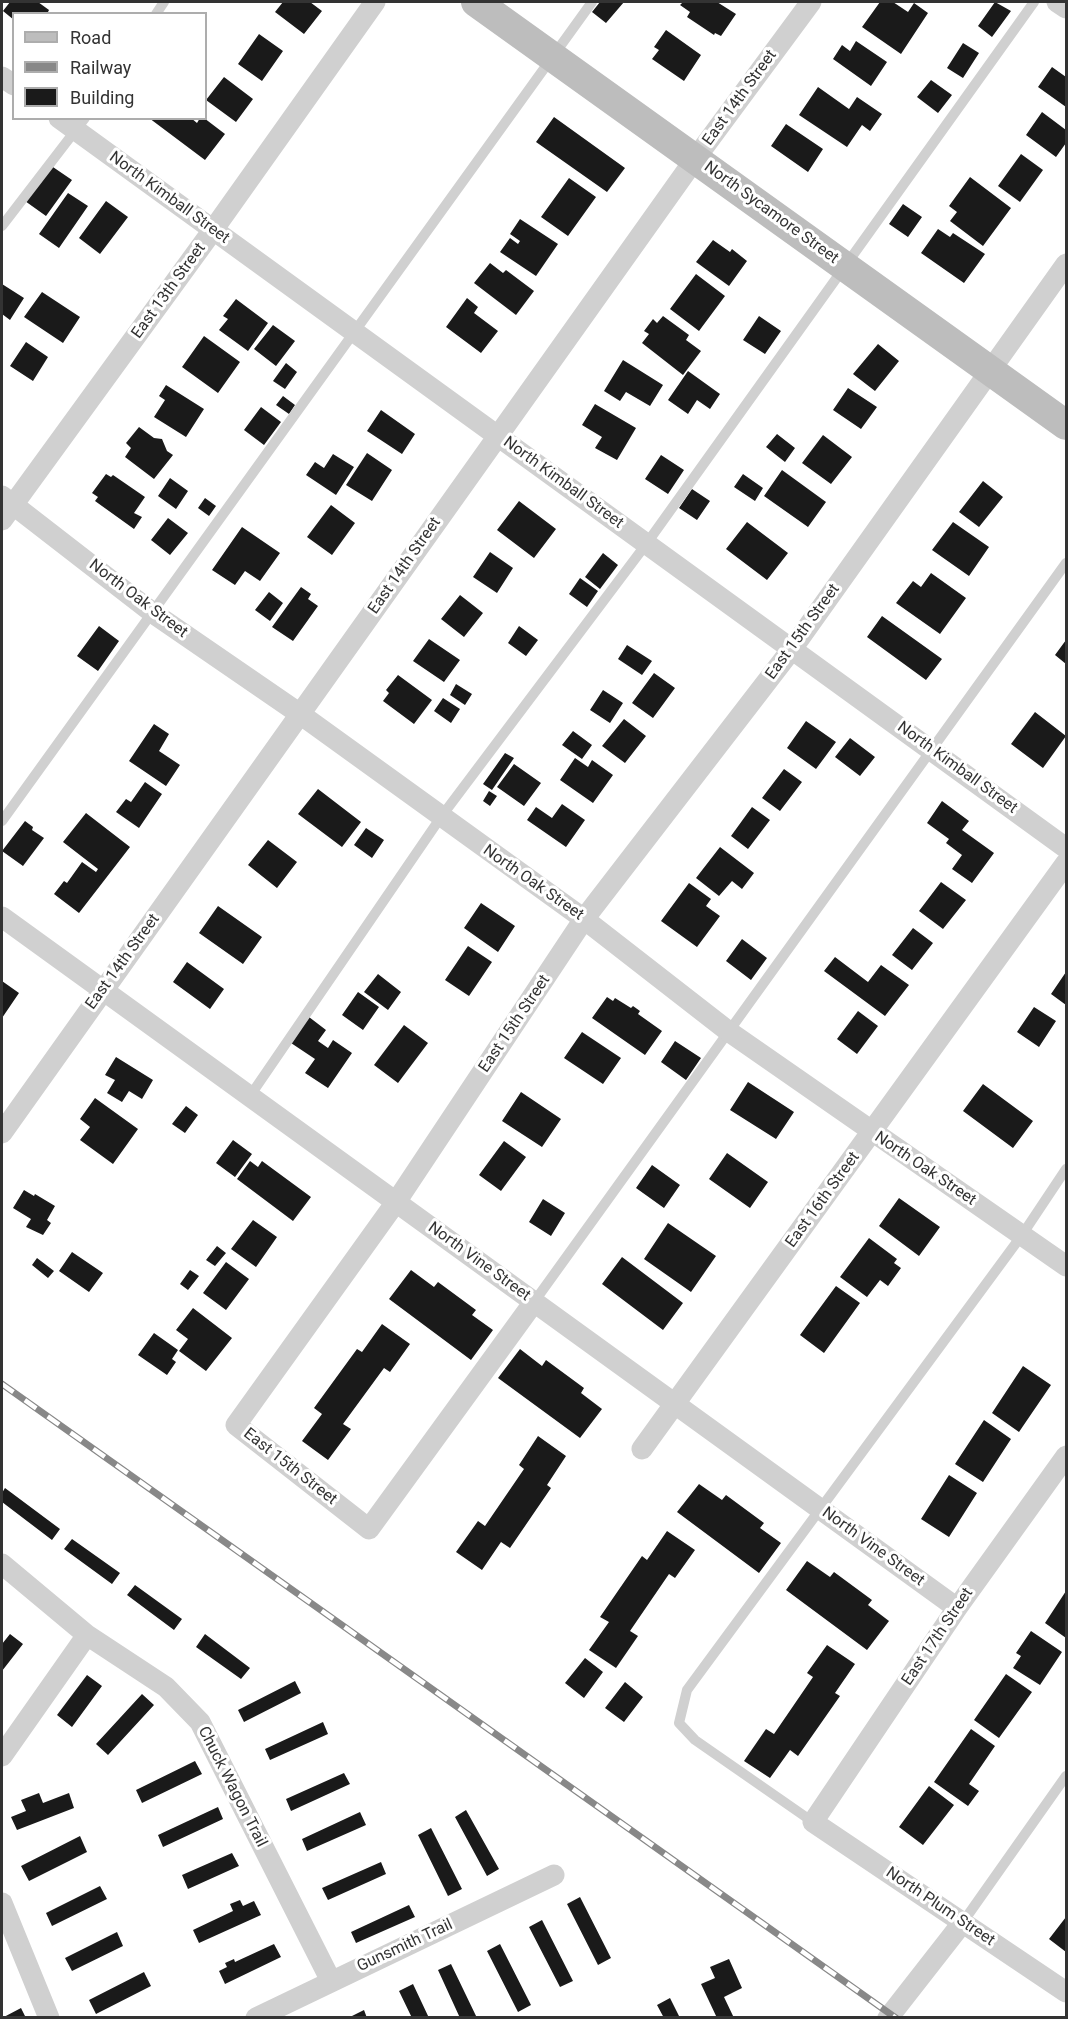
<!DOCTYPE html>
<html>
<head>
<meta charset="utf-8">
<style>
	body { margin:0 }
	#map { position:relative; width:1068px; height:2019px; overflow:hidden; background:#fff; font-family:Roboto,sans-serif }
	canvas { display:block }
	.frame { position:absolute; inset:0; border:3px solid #333; pointer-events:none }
	.legend { position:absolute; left:12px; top:12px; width:195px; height:108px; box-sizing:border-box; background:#fff; border:2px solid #adadad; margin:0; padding:8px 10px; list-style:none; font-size:18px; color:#333 }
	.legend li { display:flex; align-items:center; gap:12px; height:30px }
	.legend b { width:30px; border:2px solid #adadad }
</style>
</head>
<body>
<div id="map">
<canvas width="1068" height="2019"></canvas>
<div class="frame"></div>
<ul class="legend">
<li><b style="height:8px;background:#bdbdbd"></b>Road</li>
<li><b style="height:8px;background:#888"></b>Railway</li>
<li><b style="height:16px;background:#1a1a1a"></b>Building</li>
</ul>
</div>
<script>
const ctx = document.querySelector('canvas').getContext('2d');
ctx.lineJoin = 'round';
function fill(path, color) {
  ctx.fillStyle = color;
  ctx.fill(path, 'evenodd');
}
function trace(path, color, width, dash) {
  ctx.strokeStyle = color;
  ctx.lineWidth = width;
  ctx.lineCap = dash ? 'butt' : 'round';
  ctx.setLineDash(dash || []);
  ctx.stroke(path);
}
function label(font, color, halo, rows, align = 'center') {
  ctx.font = font + ' Roboto,sans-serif';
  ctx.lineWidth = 6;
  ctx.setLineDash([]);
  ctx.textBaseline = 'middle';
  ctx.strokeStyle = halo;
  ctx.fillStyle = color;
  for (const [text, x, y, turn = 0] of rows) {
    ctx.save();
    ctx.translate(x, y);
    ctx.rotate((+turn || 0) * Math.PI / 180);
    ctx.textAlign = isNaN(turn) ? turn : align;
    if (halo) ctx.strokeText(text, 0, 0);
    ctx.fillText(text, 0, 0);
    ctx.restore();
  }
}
fill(new Path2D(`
	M10,2H38L49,10L47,14H14V20L3,11Z
	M283,2H310L322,11L304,34L275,12Z
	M600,2H624L606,23L592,12Z
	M683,2H717L736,14L721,36L715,33L714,35L687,17L690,12L680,5Z
	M880,2H893L908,12L914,3L928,13L901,54L862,27Z
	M995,2L1011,11L992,37L978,26Z
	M666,30L701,55L684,81L652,59L659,50L654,47Z
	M259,34L283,51L262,81L238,64Z
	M856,41L887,62L871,86L833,59L842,45L850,51Z
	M963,43L979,53L963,78L947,68Z
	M1052,67L1066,77V107L1038,87Z
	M224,77L253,99L236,122L206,100Z
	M931,80L952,95L938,113L917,97Z
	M818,87L849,109L857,97L882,114L870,131L862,125L847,147L799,115Z
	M1042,112L1066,130V143L1056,157L1026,135Z
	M554,117L625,168L607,192L536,142Z
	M149,118H191L197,123L200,118H204L225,134L205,160Z
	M786,124L823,149L808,172L771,146Z
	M1021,154L1043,170L1020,202L998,186Z
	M50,165L72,180L46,216L25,201Z
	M970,177L1011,208L983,246L950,221L957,212L949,206Z
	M569,178L596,197L568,236L541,217Z
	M68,193L88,206L59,248L39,234Z
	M106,201L128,217L100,254L79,238Z
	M903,204L922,217L908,237L889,224Z
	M520,219L558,244L536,276L500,252L510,238L518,244L520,241L510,234Z
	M938,229L950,237L953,233L985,254L964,283L921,253Z
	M713,240L730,252L732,249L747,261L729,286L696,262Z
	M490,263L503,273L506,270L534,291L516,315L474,283Z
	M696,274L725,296L699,331L670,309Z
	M2,284L24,298L10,320L2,314Z
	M42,292L80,317L63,343L24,317Z
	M467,298L478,307L474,313L498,331L481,353L446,327Z
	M236,299L268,323L248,351L219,330L228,319L223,316Z
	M663,316L689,335L686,340L701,351L683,375L642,343L649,334L644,331L653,319L657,323Z
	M759,316L781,331L765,354L743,340Z
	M273,325L295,341L276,366L254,349Z
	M204,336L240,362L218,393L182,367Z
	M26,342L48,357L33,381L10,366Z
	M878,344L899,361L875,391L853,374Z
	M623,360L663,385L650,406L626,392L620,401L604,391Z
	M286,363L297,372L285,389L273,381Z
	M688,371L720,394L710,409L697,400L688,414L668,400Z
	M166,385L204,409L186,437L154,417L165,400L159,396Z
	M848,388L877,407L861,429L833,410Z
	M283,396L295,405L289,414L276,405Z
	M595,404L636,428L617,460L595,448L602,437L582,425Z
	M261,407L281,422L264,445L244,430Z
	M381,410L415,434L402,454L367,431Z
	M139,427L154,438L162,439L167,451L173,455L154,479L125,457L131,448L126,443Z
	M777,434L795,448L785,462L766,447Z
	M823,435L852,457L831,484L802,463Z
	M367,453L392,470L372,501L346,485Z
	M333,454L354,467L336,495L306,475L315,462L324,468Z
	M661,455L684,470L668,494L645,479Z
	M782,470L826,502L808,527L764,496Z
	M106,474L111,477L113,475L145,497L134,513L142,517L134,529L95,501L98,497L92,493Z
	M743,474L763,488L755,501L734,487Z
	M170,478L188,491L176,509L158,496Z
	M983,481L1003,497L979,527L959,512Z
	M692,489L710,501L697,520L679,508Z
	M205,498L216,506L209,516L198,508Z
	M519,501L556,529L534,558L497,530Z
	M331,505L355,523L332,555L307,537Z
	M168,518L188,533L170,555L151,540Z
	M747,522L788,553L767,580L726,549Z
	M953,522L989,547L969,576L932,550Z
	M242,527L280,553L260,581L245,571L235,585L212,570Z
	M490,552L513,568L497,593L473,577Z
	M603,553L618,565L600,589L585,577Z
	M931,573L966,598L940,634L896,603L913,581L921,587Z
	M580,578L598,591L587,607L569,594Z
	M301,587L311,594L308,599L318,606L293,641L272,627Z
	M269,592L283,603L270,621L255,610Z
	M460,595L483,613L464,637L441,619Z
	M882,616L942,659L926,680L867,637Z
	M99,626L119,641L98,671L77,656Z
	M519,626L538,640L526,656L508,643Z
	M429,639L460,660L444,682L413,661Z
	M1066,640V664L1055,655Z
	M627,645L652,661L642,675L618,659Z
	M654,673L675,688L653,718L632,703Z
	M398,675L432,700L414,724L383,701L389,693L386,690Z
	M456,684L472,694L465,705L450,695Z
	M603,690L623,703L610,723L590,710Z
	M443,698L460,709L451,723L434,711Z
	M1035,712L1066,736L1043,768L1011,744Z
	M624,719L646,736L625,763L602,746Z
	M806,721L836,742L816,769L787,748Z
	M154,724L169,734L159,751L180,765L166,786L129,761Z
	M573,731L592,745L582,759L562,745Z
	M850,738L875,757L860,776L835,757Z
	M505,753L514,758L492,790L483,784Z
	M575,758L588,767L592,760L613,775L593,803L560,780Z
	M514,764L541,783L524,806L497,787Z
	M784,769L802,782L780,811L762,798Z
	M145,782L162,794L139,828L116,812L126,799L131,802Z
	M318,789L361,822L342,847L298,814Z
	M489,791L497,796L490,806L483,801Z
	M942,801L969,821L962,830L994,853L972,883L952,869L962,855L946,843L949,839L927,823Z
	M562,804L585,820L566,847L527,820L536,807L552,818Z
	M752,807L770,820L748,849L731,836Z
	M86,813L130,847L79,913L54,894L64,881L67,883L82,862L96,872L98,869L63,842Z
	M25,821L33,827L32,830L44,838L23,866L2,851Z
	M366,828L384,840L372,858L354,845Z
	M268,840L297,862L277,888L248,865Z
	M720,847L754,873L742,889L732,881L719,896L696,878Z
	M941,882L966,900L943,929L919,911Z
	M689,883L711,899L706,906L720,916L697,947L661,921Z
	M481,903L515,926L498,952L464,928Z
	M218,906L262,937L243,964L199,933Z
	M913,928L933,943L912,970L892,955Z
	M742,939L767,958L751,980L726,961Z
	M468,946L492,962L469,996L445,980Z
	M835,957L868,982L881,965L909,985L885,1016L824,971Z
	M187,962L224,989L210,1009L173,982Z
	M1066,972V1005L1051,994Z
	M378,974L401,992L388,1010L364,992Z
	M2,981L19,993L2,1018Z
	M358,992L379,1007L363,1030L342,1015Z
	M607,997L613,1001L615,998L631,1008L633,1006L640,1011L638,1014L662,1031L645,1055L592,1018Z
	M1034,1007L1056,1021L1039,1047L1017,1032Z
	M858,1011L878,1026L857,1054L837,1039Z
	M309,1017L326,1030L318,1041L328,1048L333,1040L352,1053L328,1088L305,1073L315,1059L291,1043Z
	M404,1025L428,1043L398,1083L374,1065Z
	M582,1032L621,1058L603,1084L564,1058Z
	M675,1041L701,1058L686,1080L661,1062Z
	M116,1057L153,1080L142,1099L129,1091L122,1102L107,1093L115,1080L105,1075Z
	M748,1082L794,1112L776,1139L730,1110Z
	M983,1084L1033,1121L1013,1148L963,1111Z
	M521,1092L561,1119L542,1147L502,1121Z
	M95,1098L138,1129L113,1164L80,1140L90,1127L80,1119Z
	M186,1106L198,1115L185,1133L172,1124Z
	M233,1140L252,1154L235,1177L216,1163Z
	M504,1141L526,1157L501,1191L479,1175Z
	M727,1153L768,1182L750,1208L709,1179Z
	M250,1161L258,1167L262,1161L311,1197L293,1221L237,1179Z
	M652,1165L680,1185L664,1208L636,1188Z
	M24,1190L34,1196L35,1194L55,1206L47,1220L51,1223L43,1235L26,1227L31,1219L13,1208Z
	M899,1198L940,1227L919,1256L879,1226Z
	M543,1199L565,1213L551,1236L529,1222Z
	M253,1220L277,1237L256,1267L231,1249Z
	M668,1223L716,1256L691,1292L644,1259Z
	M869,1238L897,1259L894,1263L901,1268L888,1286L880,1280L867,1297L840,1277Z
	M217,1246L226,1253L215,1266L206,1260Z
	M72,1252L103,1273L89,1292L59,1271Z
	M622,1257L683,1303L663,1330L602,1284Z
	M37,1258L54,1271L48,1278L32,1265Z
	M226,1262L249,1279L226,1310L203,1293Z
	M190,1270L199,1276L188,1290L180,1284Z
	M411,1270L434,1287L438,1282L476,1310L472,1315L493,1330L471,1360L389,1299Z
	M836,1286L860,1303L824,1353L800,1335Z
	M193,1308L232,1338L206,1371L179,1351L188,1339L176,1330Z
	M382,1324L410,1344L390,1372L384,1368L343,1424L351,1429L328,1460L302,1441L322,1414L314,1408L357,1349L362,1352Z
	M154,1333L178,1350L172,1359L176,1362L167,1375L138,1355Z
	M520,1349L542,1366L546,1360L584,1388L581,1393L602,1409L580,1438L498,1378Z
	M1023,1366L1051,1385L1019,1432L992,1413Z
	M984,1420L1011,1439L983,1482L955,1464Z
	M538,1436L566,1456L547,1485L551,1488L510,1548L501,1542L482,1570L456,1552L478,1521L485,1526L524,1469L519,1465Z
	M949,1475L977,1493L949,1537L921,1519Z
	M699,1484L722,1500L726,1495L764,1523L760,1528L781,1543L759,1573L677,1512Z
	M5,1488L60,1529L52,1540L2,1502V1493Z
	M667,1531L695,1550L675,1578L669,1574L630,1631L638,1636L616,1668L589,1650L609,1622L600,1617L642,1556L647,1560Z
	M72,1539L120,1573L112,1584L64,1549Z
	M807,1561L830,1577L834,1572L872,1600L868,1605L889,1621L867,1650L786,1590Z
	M135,1585L182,1619L174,1630L127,1595Z
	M1066,1591V1638L1045,1623Z
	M1031,1631L1062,1652L1040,1685L1013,1668L1021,1656L1016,1653Z
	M10,1634L23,1644L2,1671V1644Z
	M205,1634L250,1668L241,1679L196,1647Z
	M827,1645L855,1664L835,1693L840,1696L798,1756L790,1750L770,1778L744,1761L766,1729L774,1734L813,1677L807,1673Z
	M585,1658L603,1672L584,1698L565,1683Z
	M1006,1674L1032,1692L999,1738L974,1720Z
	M87,1675L102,1686L72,1727L57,1715Z
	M295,1681L301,1693L244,1722L238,1710Z
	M625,1682L643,1697L624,1722L605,1708Z
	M142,1694L154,1705L108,1755L96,1744Z
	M323,1722L328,1734L270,1760L265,1749Z
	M971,1729L995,1746L969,1784L979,1791L968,1806L934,1782Z
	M195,1761L202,1774L142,1803L136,1790Z
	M344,1773L350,1784L291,1811L286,1799Z
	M929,1786L954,1805L923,1845L899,1827Z
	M39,1793L43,1803L69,1793L74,1808L17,1830L11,1817L26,1811L21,1800Z
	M218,1807L223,1819L163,1847L158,1835Z
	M466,1810L499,1869L487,1876L455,1817Z
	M360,1812L366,1825L307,1851L302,1839Z
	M431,1828L462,1889L448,1896L418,1835Z
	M80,1836L87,1852L29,1881L21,1866Z
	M232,1853L239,1866L188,1889L182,1875Z
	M381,1862L386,1874L328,1900L322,1888Z
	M100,1886L107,1899L52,1926L46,1913Z
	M580,1897L611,1958L598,1965L567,1904Z
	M240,1900L243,1906L254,1901L261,1915L199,1943L193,1930L233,1911L230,1904Z
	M409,1905L415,1917L356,1943L351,1932Z
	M1066,1917V1952L1049,1939Z
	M542,1920L573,1981L560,1987L529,1927Z
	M117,1932L123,1946L72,1971L65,1958Z
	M274,1944L281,1957L225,1984L219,1971L227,1967L225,1963L234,1959L235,1962Z
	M500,1944L531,2005L518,2012L487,1951Z
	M729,1959L742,1988L724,1997L734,2018H717L701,1984L715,1978L710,1967Z
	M451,1964L477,2018H460L438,1970Z
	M144,1972L151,1986L96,2014L89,2000Z
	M413,1984L429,2018H412L399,1991Z
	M670,1998L680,2018H664L657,2005Z
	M21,2008L26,2018H2Z
	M364,2010L367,2018H348Z`), '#1a1a1a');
trace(new Path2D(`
	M156,14L164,2
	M2,226L85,118
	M2,821L592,2
	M250,1096L441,817L647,543L1034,2
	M534,1302L1066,563
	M813,1822L695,1740L679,1723L687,1690L1022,1235L1066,1169
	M963,1922L1066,1776`), '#d0d0d0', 10);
trace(new Path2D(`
	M1057,2L1066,8
	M2,77L14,85
	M59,118L1066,848
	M2,496L153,613L300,714L584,919L728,1031L1066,1266
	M2,520L213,230L375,2
	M2,917L957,1608
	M2,1133L695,159L811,2
	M534,1302L369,1529L236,1425L396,1202L584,919L792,649L1066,264
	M642,1449L1066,863
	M1066,1456L957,1608L813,1822L1066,1992
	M2,1564L87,1635L166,1687L200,1722L331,1981
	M2,1756L87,1635
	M2,1903L49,2018
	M256,2018L554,1875
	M888,2018L963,1922`), '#d0d0d0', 21);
trace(new Path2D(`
	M476,2L1066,425`), '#bdbdbd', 30);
const rail = new Path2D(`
	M2,1384L896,2018`);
trace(rail, '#888', 7);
trace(rail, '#fff', 4.5, [14]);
label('16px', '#333', '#fff', [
	["East 14th Street",740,98,-54],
	["North Kimball Street",169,198,36],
	["North Sycamore Street",771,213,36],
	["East 13th Street",169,291,-54],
	["North Kimball Street",563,483,36],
	["East 14th Street",405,566,-55],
	["North Oak Street",138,599,37],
	["East 15th Street",803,632,-54],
	["North Kimball Street",957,768,36],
	["North Oak Street",533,883,35],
	["East 14th Street",123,962,-54],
	["East 15th Street",515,1024,-56],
	["North Oak Street",925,1169,34],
	["East 16th Street",823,1200,-54],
	["North Vine Street",479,1262,36],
	["East 15th Street",290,1467,38],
	["North Vine Street",873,1547,36],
	["East 17th Street",938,1637,-56],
	["Chuck Wagon Trail",232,1787,63],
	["North Plum Street",940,1907,34],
	["Gunsmith Trail",405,1946,-25]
]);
</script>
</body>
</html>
